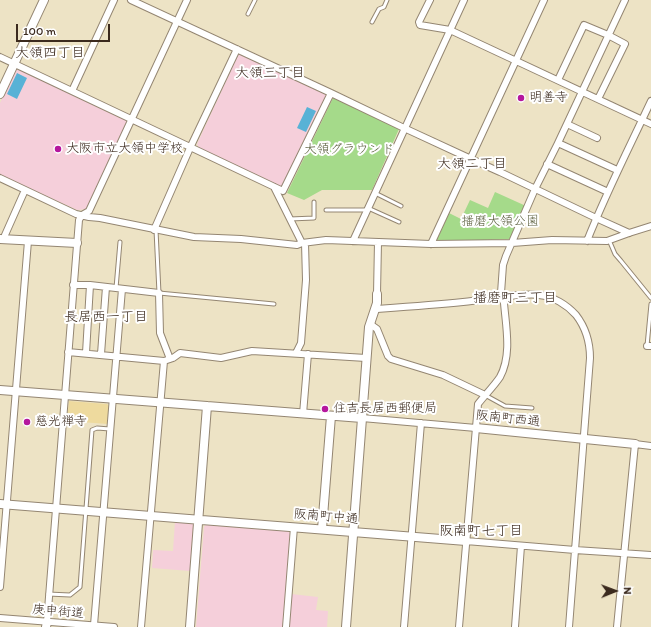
<!DOCTYPE html>
<html>
<head>
<meta charset="utf-8">
<style>
	body { margin:0 }
	#map { position:relative; width:651px; height:627px; overflow:hidden; background:#ede3c5; font-family:Itim,sans-serif }
	canvas { display:block }
	.north { position:absolute; left:595px; top:571px; width:40px; height:40px; -webkit-text-stroke:3px #fff; paint-order:stroke; rotate:89deg; font-size:11px; font-weight:700; line-height:16px; text-align:center; color:#3b2a1e }
	.north::after { content:''; display:block; margin:auto; width:14px; height:18px; background:#3b2a1e; clip-path:polygon(50% 0,100% 100%,50% 72%,0 100%) }
	.scale { position:absolute; left:16px; top:24px; width:94px; height:18px; box-sizing:border-box; border:2px solid #3b2a1e; border-top:0; padding-left:5px; font-size:12px; line-height:14px; white-space:nowrap; color:#3b2a1e; -webkit-text-stroke:3px #fff; paint-order:stroke }
</style>
</head>
<body>
<div id="map">
<canvas width="651" height="627"></canvas>
<div class="north">N</div>
<div class="scale">100 m</div>
</div>
<script>
const ctx = document.querySelector('canvas').getContext('2d');
ctx.lineJoin = 'round';
function fill(path, color) {
  ctx.fillStyle = color;
  ctx.fill(path, 'evenodd');
}
function trace(path, color, width, dash) {
  ctx.strokeStyle = color;
  ctx.lineWidth = width;
  ctx.lineCap = dash ? 'butt' : 'round';
  ctx.setLineDash(dash || []);
  ctx.stroke(path);
}
function label(font, color, halo, rows, align = 'center') {
  ctx.font = font + ' Itim,"Klee One",sans-serif';
  ctx.lineWidth = 4;
  ctx.setLineDash([]);
  ctx.textBaseline = 'middle';
  ctx.strokeStyle = halo;
  ctx.fillStyle = color;
  for (const [text, x, y, turn = 0] of rows) {
    ctx.save();
    ctx.translate(x, y);
    ctx.rotate((+turn || 0) * Math.PI / 180);
    ctx.textAlign = isNaN(turn) ? turn : align;
    if (halo) ctx.strokeText(text, 0, 0);
    ctx.fillText(text, 0, 0);
    ctx.restore();
  }
}
fill(new Path2D(`
	M240,54L326,94V97L283,186L280,187L199,148L197,144L238,55Z
	M18,69L127,121L128,123L87,209L77,210L0,175V103L16,70Z
	M175,521L194,523L190,571L152,568L153,550L173,551Z
	M206,524L288,531L291,534L283,627H196L204,527Z
	M291,594L318,597L316,610L328,611L327,627H288Z`), '#f5cfda');
fill(new Path2D(`
	M333,98L399,129L372,190H322L304,200L287,193Z
	M495,192L526,206L511,237L509,239L436,242L449,213L461,219L470,200L488,208Z`), '#a5da8a');
fill(new Path2D(`
	M69,401L107,404L109,406L108,424L67,421Z`), '#eeda9e');
fill(new Path2D(`
	M17,73L27,78L17,99L7,94Z
	M307,107L316,111L306,132L297,128Z`), '#58b2d6');
const service = new Path2D(`
	M248,14L255,0
	M372,22L379,9L384,7L387,0
	M375,193L401,206
	M368,208L399,222
	M326,210H367
	M290,219L314,218V202
	M156,230L159,293L274,304
	M609,240L615,254L621,261L651,298
	M116,288L120,242
	M647,346L651,304
	M485,395L505,406L532,408
	M48,594L70,595L80,587L92,430L97,428L110,429`);
const minor = new Path2D(`
	M131,0L331,93L404,128L471,159L500,172L596,218L629,233
	M430,0L419,22L420,25L450,30L651,124
	M0,57L283,191L331,93
	M558,80L584,25L608,35L625,44L598,99
	M72,91L114,0
	M567,124L597,138
	M558,143L617,170
	M547,164L608,192
	M0,178L76,214L89,217L100,218L194,237L241,239L297,245L302,243L326,240L431,244L512,243L552,240L607,241L629,233L651,226
	M274,187L302,243
	M154,230L190,148L237,49
	M4,239L5,235L25,190
	M353,241L464,0
	M587,241C606,193 629,148 651,101
	M431,244L544,0
	M73,285H90L159,293L160,333L170,359
	M377,294L378,242
	M375,309C404,307 434,305 463,302C481,300 499,297 518,295C525,295 532,294 539,295C553,296 567,305 576,315C586,328 590,341 590,358L569,627
	M370,324L377,329L388,356L391,359L443,375L485,395
	M647,346H651
	M68,352L164,361L173,358L180,353L221,358L252,351L366,358
	M86,353L90,285
	M296,353L301,343L306,280L305,243
	M101,354L106,287
	M303,414L308,354
	M362,418L476,428
	M466,541L575,550L651,555
	M0,587L28,241
	M0,618L114,627
	M47,622L79,220L82,215L89,211L187,0
	M94,625L122,289
	M141,627L164,361
	M286,627L294,527
	M404,627L421,423
	M459,627L478,404C485,395 494,386 500,377C512,355 506,327 504,303L501,297V293L503,265L506,256L535,189L558,143L625,0
	M515,627L521,546
	M617,627L635,444L651,446`);
const tertiary = new Path2D(`
	M0,94L44,0
	M0,239L77,243
	M0,390L362,418
	M476,428L635,444
	M0,504L466,541
	M322,529L331,416
	M46,627L47,622
	M190,627L207,406
	M346,627L369,327L377,303V294`);
trace(service, '#948672', 5);
trace(minor, '#948672', 8);
trace(tertiary, '#948672', 10);
trace(service, '#fff', 3);
trace(minor, '#fff', 6);
trace(tertiary, '#fff', 8);
for (const [x, y, r, color] of [
	[521,98,4,"#b5179e"],
	[58,149,4,"#b5179e"],
	[325,409,4,"#b5179e"],
	[27,422,4,"#b5179e"]
]) {
  const dot = new Path2D();
  dot.arc(x, y, r, 0, 2 * Math.PI);
  ctx.fillStyle = color;
  ctx.fill(dot);
  trace(dot, '#fff', 1.5);
}
label('13px', '#3b2a1e', '#fff', [
	["明善寺",529,98],
	["大阪市立大領中学校",66,149],
	["住吉長居西郵便局",333,409],
	["慈光禅寺",35,422]
], 'left');
label('13px', '#5b5f3e', '#fff', [
	["大領グラウンド",349,150],
	["播磨大領公園",500,222]
]);
label('13px', '#3b2a1e', '#fff', [
	["阪南町西通",508,419,6],
	["阪南町中通",326,517,5],
	["庚申街道",58,612,5]
]);
label('14px', '#3b2a1e', '#fff', [
	["大領四丁目",50,53],
	["大領三丁目",270,73],
	["大領二丁目",472,164],
	["播磨町三丁目",515,298],
	["長居西一丁目",106,317],
	["阪南町七丁目",481,531]
]);
</script>
</body>
</html>
